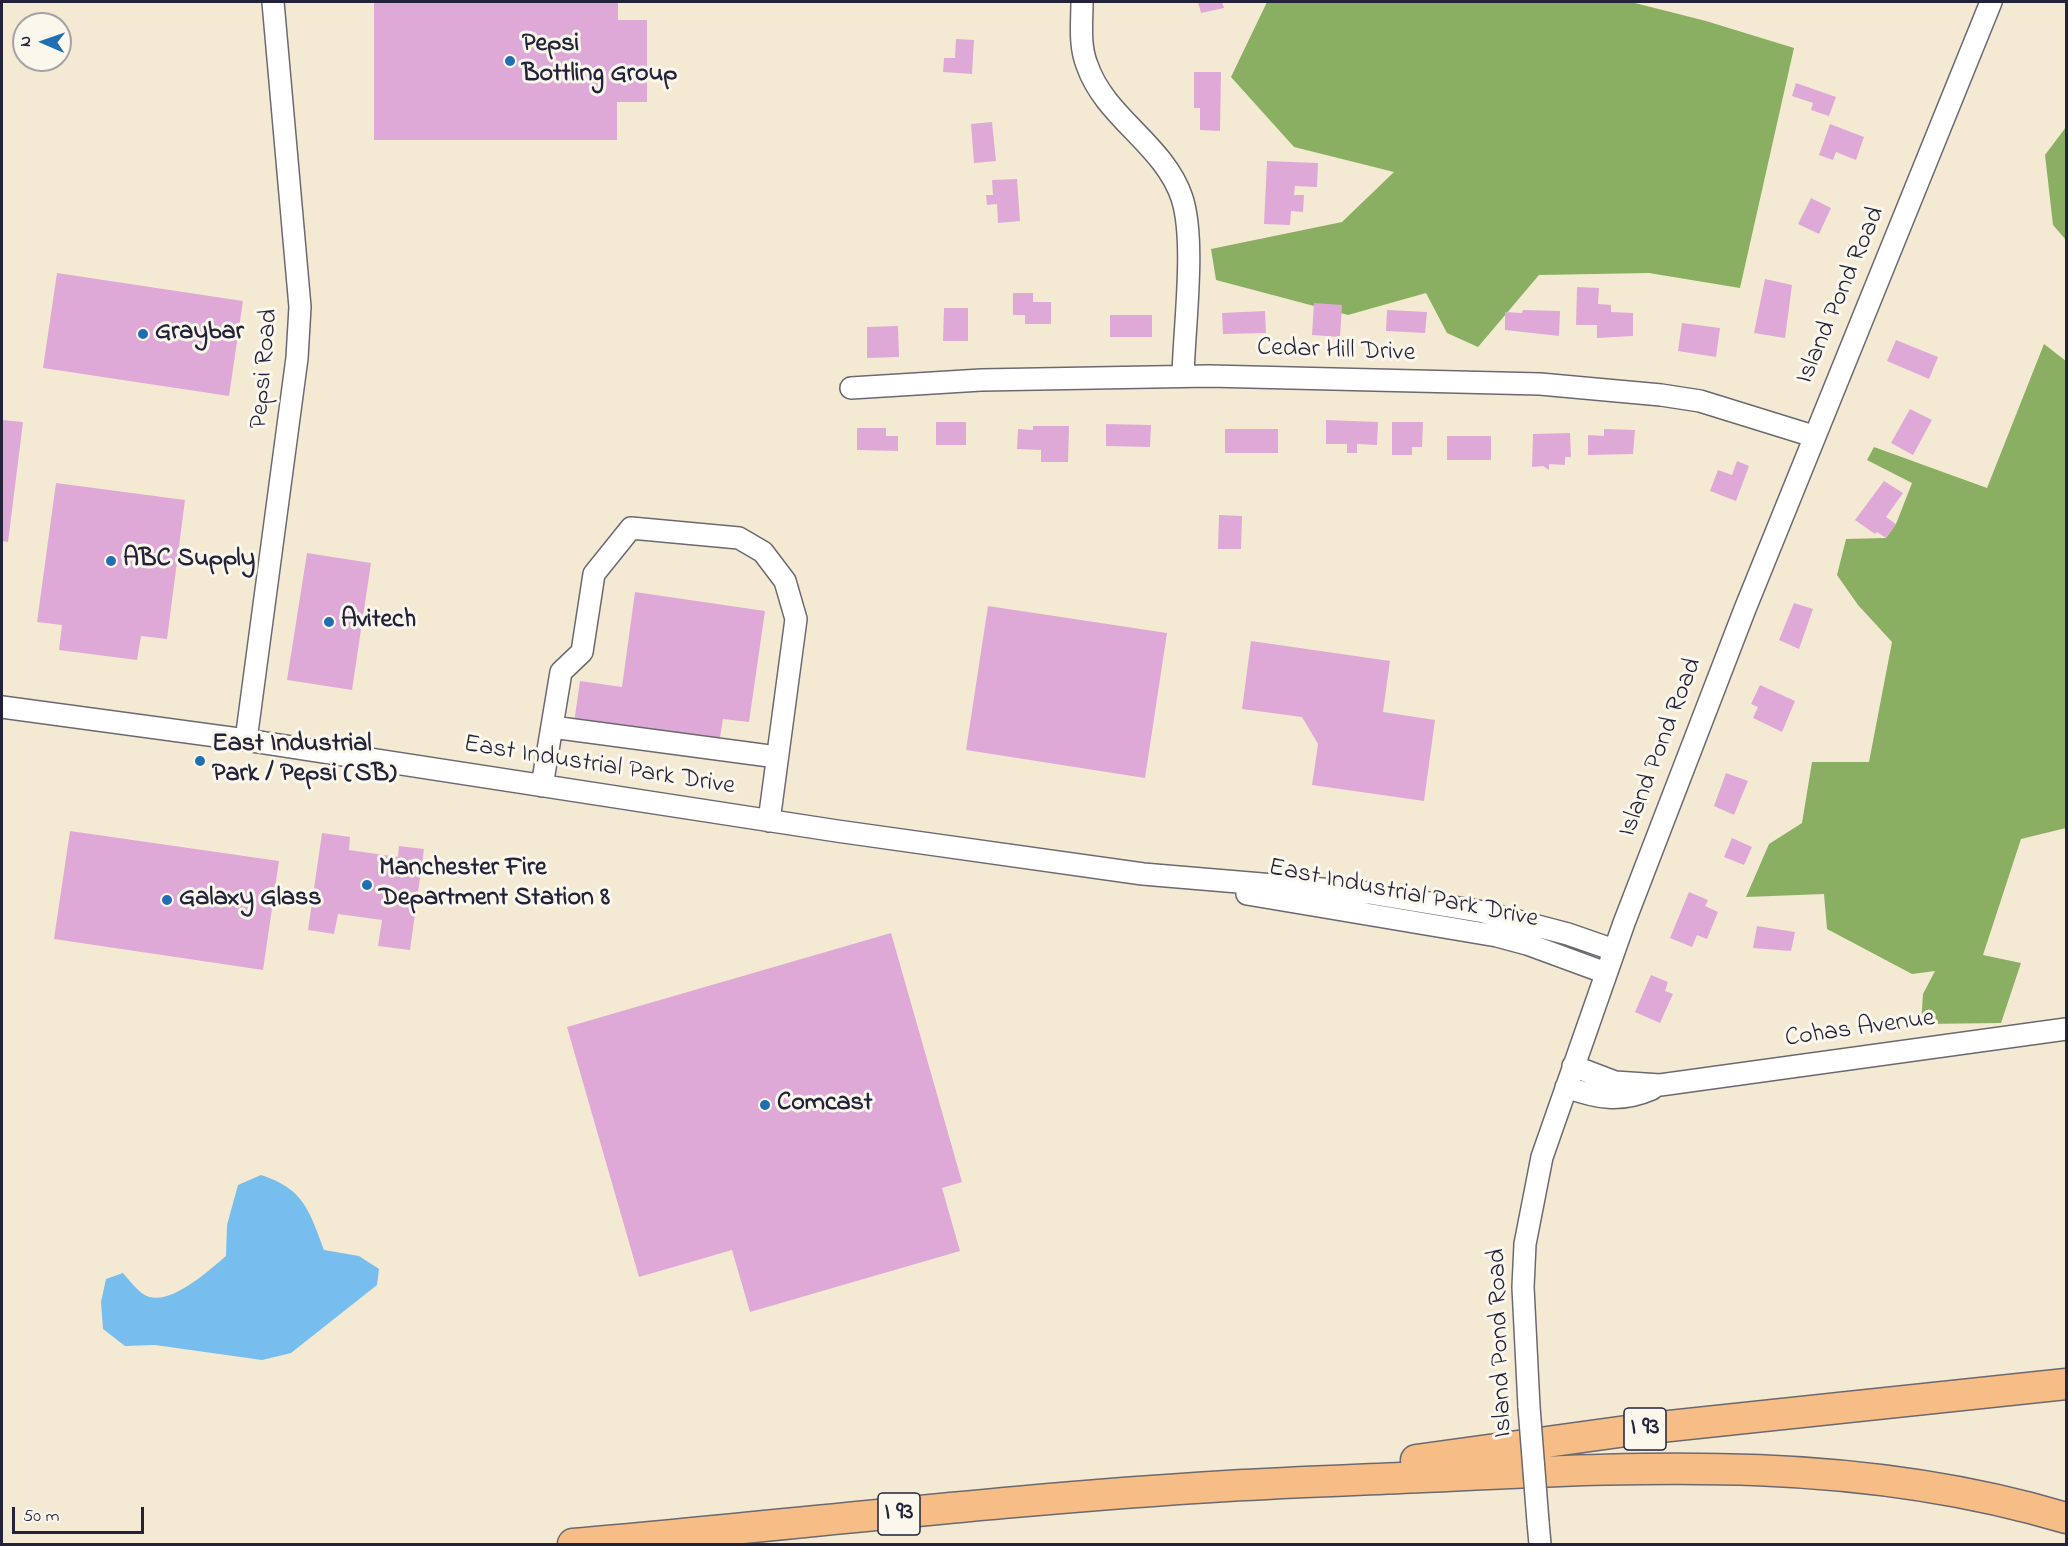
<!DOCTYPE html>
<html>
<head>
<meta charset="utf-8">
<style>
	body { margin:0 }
	#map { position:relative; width:2068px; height:1546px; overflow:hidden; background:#f4ead3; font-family:"Indie Flower",sans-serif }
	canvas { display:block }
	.frame { position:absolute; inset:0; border:3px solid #22223b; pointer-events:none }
	.north { position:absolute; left:12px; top:12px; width:60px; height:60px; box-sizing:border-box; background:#fbf7ec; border:2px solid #a4a2a5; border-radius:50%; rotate:272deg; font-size:16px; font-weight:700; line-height:24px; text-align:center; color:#22223b }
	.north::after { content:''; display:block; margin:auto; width:21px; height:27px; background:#1f6fb2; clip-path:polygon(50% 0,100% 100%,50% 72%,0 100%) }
	.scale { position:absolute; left:12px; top:1507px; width:132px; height:27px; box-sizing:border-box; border:3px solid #22223b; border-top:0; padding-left:8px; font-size:18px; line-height:21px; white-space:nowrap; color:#22223b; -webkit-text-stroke:4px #fbf7ec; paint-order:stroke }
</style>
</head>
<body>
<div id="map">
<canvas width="2068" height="1546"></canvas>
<div class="frame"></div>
<div class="north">N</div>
<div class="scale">50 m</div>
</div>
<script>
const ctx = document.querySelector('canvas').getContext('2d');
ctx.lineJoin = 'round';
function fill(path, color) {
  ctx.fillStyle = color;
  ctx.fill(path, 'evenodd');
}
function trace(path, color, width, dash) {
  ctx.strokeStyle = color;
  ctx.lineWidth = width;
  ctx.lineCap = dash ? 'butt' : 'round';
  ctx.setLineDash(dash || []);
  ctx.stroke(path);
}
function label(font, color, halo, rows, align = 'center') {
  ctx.font = font + ' "Indie Flower",sans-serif';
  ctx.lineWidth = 6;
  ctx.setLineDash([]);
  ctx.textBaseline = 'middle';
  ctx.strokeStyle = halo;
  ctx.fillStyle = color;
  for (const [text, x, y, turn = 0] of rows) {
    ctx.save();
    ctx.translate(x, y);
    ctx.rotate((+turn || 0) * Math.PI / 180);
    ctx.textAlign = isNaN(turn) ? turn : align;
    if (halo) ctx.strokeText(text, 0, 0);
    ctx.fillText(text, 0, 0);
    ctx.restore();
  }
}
fill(new Path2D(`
	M1267,2H1631L1706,21L1794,48L1740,288L1649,273L1539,275L1478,347L1447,333L1426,293L1348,315L1216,280L1211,249L1342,222L1394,172L1294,147L1231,77Z
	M2066,127V240L2053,225L2045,155Z
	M2044,344L2066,361V828L2021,839L1983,955L2021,963L2001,1023L1921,1024L1923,994L1935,971L1912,974L1827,929L1824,894L1746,897L1769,844L1802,823L1812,762H1869L1892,642L1858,605L1837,575L1846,539L1886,538L1896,524L1912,483L1867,460L1874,447L1987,488Z`), '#8aaf63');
fill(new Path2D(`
	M261,1175C304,1189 309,1210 324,1250L359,1256L379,1269L377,1285L291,1353L262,1360L155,1345L125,1346L103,1329L101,1302L106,1279L123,1273C129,1280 136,1289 143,1294C167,1310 208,1271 226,1256L227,1225L238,1185Z`), '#77bdee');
fill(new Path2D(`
	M374,2H618V20H647V102H617V140H374Z
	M1198,2H1222L1224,8L1201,13Z
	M956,39L974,40L972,74L943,72L944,58H955Z
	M1194,72H1221L1220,131L1200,130V108H1194Z
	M1796,83L1836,97L1829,116L1811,110L1813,103L1792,96Z
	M992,122L996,161L974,163L971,124Z
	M1830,124L1864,137L1856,160L1836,152L1833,160L1819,155Z
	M1267,161L1318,163L1317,187L1295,186L1294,195H1304L1303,212L1291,211L1290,225L1264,224Z
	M1017,179L1020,221L998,223L997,204L987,205L986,195H993L992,180Z
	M1811,198L1831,208L1819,234L1798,224Z
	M57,273L243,301L229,396L43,368Z
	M1765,279L1792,285L1785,338L1754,333Z
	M1577,287L1599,288L1598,304L1611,305V312L1633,313V336L1597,338V325H1576Z
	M1013,293H1033V302H1051V324H1025V315H1013Z
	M1314,303L1342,305L1340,337L1312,335Z
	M944,308H968V341H943Z
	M1387,310L1427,312L1425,333L1386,331Z
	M1523,310L1560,311L1559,336L1505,330V312L1522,313Z
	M1265,311L1266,333L1223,334L1222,313Z
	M1110,315H1152V337H1110Z
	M1682,323L1720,328L1716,357L1678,351Z
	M898,326L899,357L867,358V327Z
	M1896,340L1938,357L1929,379L1887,361Z
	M1910,409L1932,420L1913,455L1891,443Z
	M2,420L23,422L8,542L2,541Z
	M1326,420L1378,422L1377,445L1357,444V453H1347V444H1326Z
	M936,422H966V445H936Z
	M1392,422H1423L1422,447H1412V455H1392Z
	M1106,424L1151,425L1150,447L1106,446Z
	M1033,426H1069L1068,462H1041V450L1017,449L1018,429L1033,430Z
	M857,428H886V436H898V451L857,450Z
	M1225,429H1278V453H1225Z
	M1604,429L1635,430L1633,454L1588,455V435L1604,436Z
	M1570,433L1571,457H1565V465L1549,464V470L1543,466L1532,467L1533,434Z
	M1447,436H1491V460H1447Z
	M1737,461L1749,466L1736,501L1710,491L1718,470L1732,475Z
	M1884,481L1903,493L1886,517L1896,524L1886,538L1877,532L1875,534L1855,520Z
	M56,483L185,500L167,639L141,636L137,660L59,650L62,625L37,622Z
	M1219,515L1242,516L1241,549H1218Z
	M307,553L371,563L352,690L287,680Z
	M635,592L765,611L749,722L723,719L719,744L574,723L580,681L622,687Z
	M1794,603L1813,609L1799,649L1779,640Z
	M988,606L1167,633L1145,778L966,750Z
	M1251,641L1390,661L1383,712L1435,720L1424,801L1312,785L1318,744L1302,717L1242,709Z
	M1760,685L1795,701L1782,732L1753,718L1758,707L1751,704Z
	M1726,773L1748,781L1734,815L1714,806Z
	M70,831L279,861L263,970L54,939Z
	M322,833L350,837L349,850L398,857L399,846L424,849L410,950L378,946L382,920L338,914L334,934L308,930Z
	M1732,838L1752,847L1744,865L1724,857Z
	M1689,892L1708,900L1705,906L1718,912L1707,939L1697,935L1692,947L1670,938Z
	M1757,926L1795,932L1791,951L1753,948Z
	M891,933L962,1182L942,1188L960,1251L750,1312L732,1250L639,1277L567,1027Z
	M1651,975L1668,982L1665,991L1673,994L1660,1023L1635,1012Z`), '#dfa9d7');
const minor = new Path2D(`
	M1082,2C1082,23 1079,45 1087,65C1105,118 1164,144 1182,198C1196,241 1184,328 1183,376
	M851,388L981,380L1209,376L1540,384L1661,395L1700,401L1813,436
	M2,707L246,740L837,831L1143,874L1369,893L1484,912L1568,934L1614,950
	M552,727L777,757
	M246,740L297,358L300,307L273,2
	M542,786L561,672L582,652L594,574L631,528L739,538L763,552L785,581L796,619L769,821
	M1247,894L1497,936L1527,944L1606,973
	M1573,1066L1615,1082L1660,1085L2066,1029
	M1566,1087C1597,1098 1620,1103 1652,1089
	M1529,1407L1523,1287L1525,1244L1542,1157L1624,923L1745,609L1991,2
	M1538,1522L1540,1544`);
const highway = new Path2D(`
	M1416,1460L1641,1429L2066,1384
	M573,1544C791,1525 1008,1499 1227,1486C1292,1482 1357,1480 1423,1477C1642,1467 1852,1454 2066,1518`);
trace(minor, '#6c6870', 24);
trace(highway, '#6c6870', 33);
trace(minor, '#fff', 21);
trace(highway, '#f6be86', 30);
const minorBridge = new Path2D(`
	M1529,1407L1538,1522`);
trace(minorBridge, '#6c6870', 24, []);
trace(minorBridge, '#fff', 21);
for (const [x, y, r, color] of [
	[510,61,6,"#1f6fb2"],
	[143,334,6,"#1f6fb2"],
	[111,561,6,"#1f6fb2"],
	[329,622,6,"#1f6fb2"],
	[200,761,6,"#1f6fb2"],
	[367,885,6,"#1f6fb2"],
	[167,900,6,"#1f6fb2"],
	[765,1105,6,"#1f6fb2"]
]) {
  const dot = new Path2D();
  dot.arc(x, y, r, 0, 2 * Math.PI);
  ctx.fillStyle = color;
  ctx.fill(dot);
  trace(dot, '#fbf7ec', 2);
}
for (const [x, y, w] of [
	[1645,1429,42],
	[899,1514,42]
]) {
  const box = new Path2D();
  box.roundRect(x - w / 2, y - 21, w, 42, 4.5);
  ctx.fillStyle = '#fbf7ec';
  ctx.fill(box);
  trace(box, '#22223b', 1.5);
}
label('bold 24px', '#22223b', null, [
	["I 93",1645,1429],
	["I 93",899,1514]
]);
label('bold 26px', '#22223b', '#fbf7ec', [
	["Pepsi",522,46],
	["Bottling Group",522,76],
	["Graybar",155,334],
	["ABC Supply",123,561],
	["Avitech",341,622],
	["East Industrial",212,746],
	["Park / Pepsi (SB)",212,776],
	["Manchester Fire",379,870],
	["Department Station 8",379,900],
	["Galaxy Glass",179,900],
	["Comcast",777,1105]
], 'left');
label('26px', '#22223b', '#fbf7ec', [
	["Island Pond Road",1842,296,-67],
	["Cedar Hill Drive",1336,352,2],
	["Pepsi Road",266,369,-85],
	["Island Pond Road",1662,748,-69],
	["East Industrial Park Drive",599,767,9],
	["East Industrial Park Drive",1403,895,11],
	["Cohas Avenue",1860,1030,-8],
	["Island Pond Road",1502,1343,-92]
]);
</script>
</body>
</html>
